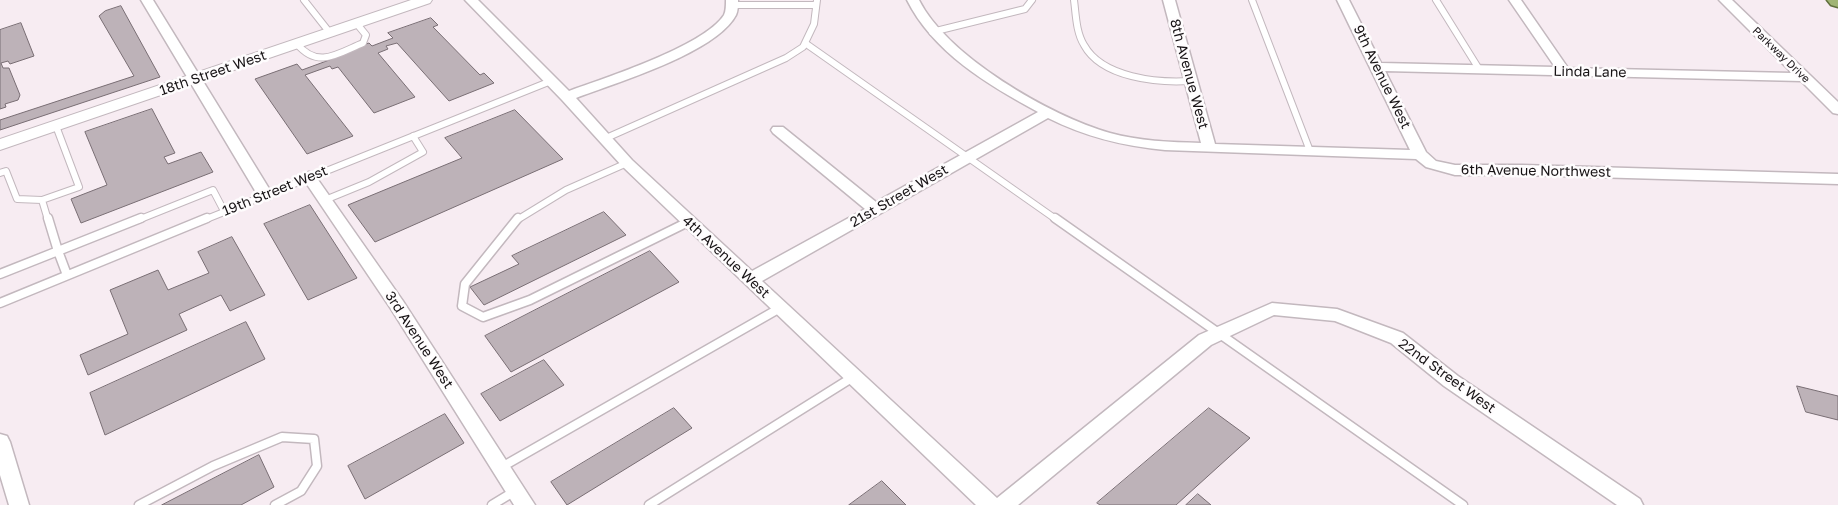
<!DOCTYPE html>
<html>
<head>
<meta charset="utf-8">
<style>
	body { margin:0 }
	canvas { display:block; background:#f7ecf2 }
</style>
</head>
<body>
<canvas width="1838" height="505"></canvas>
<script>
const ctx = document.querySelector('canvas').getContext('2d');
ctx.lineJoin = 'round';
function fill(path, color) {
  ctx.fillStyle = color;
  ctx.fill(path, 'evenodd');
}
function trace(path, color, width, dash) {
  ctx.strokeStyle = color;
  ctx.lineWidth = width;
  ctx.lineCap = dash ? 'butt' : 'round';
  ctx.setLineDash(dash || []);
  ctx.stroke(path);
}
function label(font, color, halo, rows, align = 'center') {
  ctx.font = font + ' "Golos Text",sans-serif';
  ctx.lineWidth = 5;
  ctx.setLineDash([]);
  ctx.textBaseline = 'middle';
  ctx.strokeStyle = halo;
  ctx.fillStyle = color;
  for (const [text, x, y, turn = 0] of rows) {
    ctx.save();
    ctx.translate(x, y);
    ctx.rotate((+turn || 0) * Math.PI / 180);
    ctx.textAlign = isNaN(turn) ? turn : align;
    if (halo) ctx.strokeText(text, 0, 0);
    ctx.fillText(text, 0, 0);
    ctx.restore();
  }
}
const building = new Path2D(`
	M121,6L160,77L0,130V120L134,76L99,16L105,11Z
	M431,18L438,25L433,27L480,75L484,73L494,83L449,101L397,43L386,46L388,49L378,53L415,97L374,113L338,67L332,69L330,66L305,75L353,136L307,154L255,79L297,64L302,70L332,59L330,57L369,43L372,46L393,38L388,33Z
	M21,23L34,56L10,64L8,61L1,63L3,68H9L20,95L18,100L5,104L6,107L0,109V30Z
	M152,109L175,153L164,157L168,164L201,152L213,172L81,223L71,199L107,185L85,132Z
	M515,110L563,159L375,242L348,205L462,158L445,138Z
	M310,205L357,278L308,300L264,224Z
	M604,212L626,235L484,305L470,287L519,264L512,256Z
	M232,237L265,295L230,311L221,295L179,314L187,330L88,375L80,355L128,334L110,290L158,270L168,290L209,273L198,252Z
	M650,251L679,282L511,372L485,336Z
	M246,322L265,359L105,435L90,393Z
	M544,360L564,385L500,421L481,394Z
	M1797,386L1838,396V420L1806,412Z
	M674,408L692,428L567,505L551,482Z
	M1209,408L1250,438L1176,505H1100L1097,503Z
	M445,414L464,443L365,499L348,466Z
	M259,455L274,487L241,505H162Z
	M882,481L906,505H849Z
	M1198,494L1211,505H1186Z`);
fill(building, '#bdb2b8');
trace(building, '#796e74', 1);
const serviceFar1 = new Path2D(`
	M304,0L330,33
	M1074,0C1076,15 1076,32 1084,45C1102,78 1158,83 1190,81
	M1252,0L1310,151
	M1436,0L1479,69
	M732,5H816
	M932,32L1025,9L1032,0
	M805,43L1057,220
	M297,44C318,69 337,54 363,43L366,35L357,24
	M604,139L786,58L803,47L814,24L817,0
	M0,173L6,171L17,199L42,200L79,187L56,126
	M42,200L48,220
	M325,200L369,182L423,152L413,136
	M138,220L213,190L224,211
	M204,220L551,81
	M517,220L566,190L627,163`);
const service = new Path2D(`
	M518,218L465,284L462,306L483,317L530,300L688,222
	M1055,218L1463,505
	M0,274L58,251L48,218
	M67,275L58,251L141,218
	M0,303L207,218
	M500,468L780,308
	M139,505L213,466L282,437L314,439L317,466L301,491L275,505
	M492,505L515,491
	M649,505L853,377`);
const minor = new Path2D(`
	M141,0H153L273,195L270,199H260Z
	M465,0H478L569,91C605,78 704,46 724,15C726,11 726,5 726,0H738C738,5 738,11 736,15C716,53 615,83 576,98L632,160L752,271L865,209L773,133L771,130L773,127H783L876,202L1038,112C988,85 933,52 907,0H919C947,56 1050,116 1110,133C1139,141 1170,142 1201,143L1163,0H1175L1215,144L1410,150L1337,0H1349L1381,63L1555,67L1509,0H1521L1568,68L1792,73L1719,0H1732L1838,102V114L1833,113L1801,81L1385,71L1426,152L1436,161L1455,165H1522L1838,174V184L1522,175H1455L1426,167L1416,159L1165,150C1123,146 1086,137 1048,118L762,281L997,498L1199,335L1272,303L1337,309L1403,333L1458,376L1640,499L1643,505H1617L1444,386L1391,343L1335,321L1274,315L1211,345L1018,505H976L622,166L562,100Z
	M309,172L314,174L403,301L535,505H514L391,309L302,177L304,174Z
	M0,434L7,436L10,442L29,505H9L0,475Z`);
const tertiary = new Path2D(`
	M411,0H432L430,3L0,150V139Z`);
const trunk = new Path2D(`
	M1827,0H1838V7L1831,5Z`);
trace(serviceFar1, '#c3b8be', 8);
trace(service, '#c3b8be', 11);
trace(minor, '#c3b8be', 3);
trace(tertiary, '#c3b8be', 2);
trace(trunk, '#606f3d', 3);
trace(serviceFar1, '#fff', 6);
trace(service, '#fff', 8);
fill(minor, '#fff');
fill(tertiary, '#fff');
fill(trunk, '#a0b474');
label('11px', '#171315', '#fefcfd', [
	["Parkway Drive",1781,55,44]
]);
label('14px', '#171315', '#fefcfd', [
	["Linda Lane",1590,72,1],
	["18th Street West",213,73,-19],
	["8th Avenue West",1189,74,75],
	["9th Avenue West",1382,77,64],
	["6th Avenue Northwest",1536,171,1],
	["19th Street West",275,191,-22],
	["21st Street West",899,196,-30],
	["4th Avenue West",726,257,43],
	["3rd Avenue West",419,340,57],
	["22nd Street West",1447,376,36]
]);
</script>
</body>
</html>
